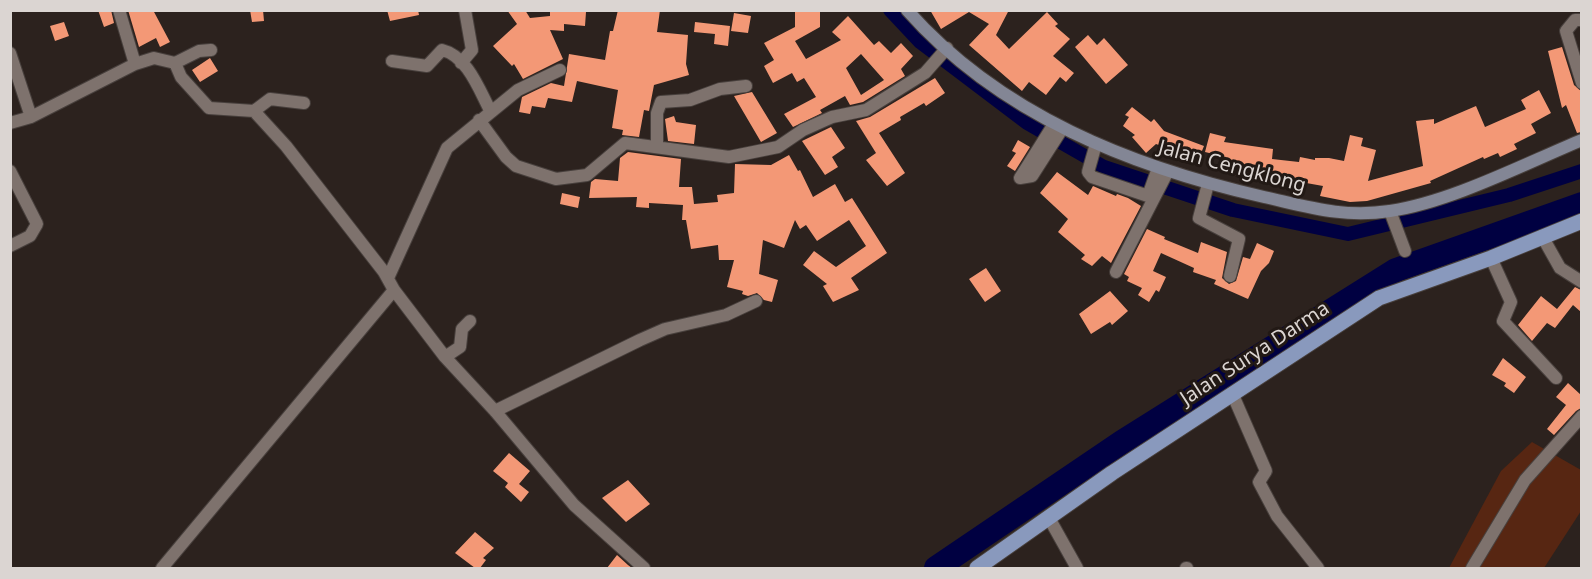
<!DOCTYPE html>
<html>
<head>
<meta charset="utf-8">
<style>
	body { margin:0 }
	#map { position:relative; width:1592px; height:579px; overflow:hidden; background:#2c221e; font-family:"Noto Sans",sans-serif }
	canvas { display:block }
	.frame { position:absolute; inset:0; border:12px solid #dbd5d2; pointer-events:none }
</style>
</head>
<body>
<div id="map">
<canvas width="1592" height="579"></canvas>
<div class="frame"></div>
</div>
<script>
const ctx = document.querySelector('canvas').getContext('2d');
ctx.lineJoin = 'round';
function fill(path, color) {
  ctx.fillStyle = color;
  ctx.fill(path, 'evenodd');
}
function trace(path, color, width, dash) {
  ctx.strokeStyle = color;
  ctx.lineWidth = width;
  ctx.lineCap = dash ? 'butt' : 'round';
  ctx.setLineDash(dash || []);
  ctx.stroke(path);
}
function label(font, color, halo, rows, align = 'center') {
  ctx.font = font + ' "Noto Sans",sans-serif';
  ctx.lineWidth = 6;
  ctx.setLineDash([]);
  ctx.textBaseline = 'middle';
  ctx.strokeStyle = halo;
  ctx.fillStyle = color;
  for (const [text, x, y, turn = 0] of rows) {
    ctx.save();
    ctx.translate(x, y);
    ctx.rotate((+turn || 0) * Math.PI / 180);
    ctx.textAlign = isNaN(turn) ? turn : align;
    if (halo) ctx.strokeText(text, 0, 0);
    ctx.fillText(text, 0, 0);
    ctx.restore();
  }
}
fill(new Path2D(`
	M1532,442L1581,470V511L1544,568H1449L1501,471Z`), '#572612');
trace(new Path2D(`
	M890,10L920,42L1027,123L1104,167L1233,210L1348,234L1509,195L1582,171`), '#000041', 14);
trace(new Path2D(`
	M936,568L1122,442L1396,270L1582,204`), '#000041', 24);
fill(new Path2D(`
	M98,10H111L114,23L104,27Z
	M128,10H153L170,42L160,47L156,38L139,47Z
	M250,10H263L264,21L252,22Z
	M387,10H418L419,15L390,21Z
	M507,10H525L530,18L550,16V10L586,12L585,26L564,24V31L550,30L563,59L523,79L514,64L512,66L493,46L517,24Z
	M618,10H660L657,32L688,35L686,64L689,75L654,85L649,111L644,110L639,137L622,135L623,130L612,128L618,90L577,81L572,102L548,98L545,108L532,106L530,114L519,112L522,97L551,83L564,86L569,54L605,60L610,31H613Z
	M795,10H820V27L795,41L806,59L841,40L832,32L848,16L874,45L879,41L891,53L901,43L913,56L901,69L905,76L863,102L850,105L845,96L820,110L822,113L793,127L784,114L816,97L804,78L797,82L792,73L773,83L764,66L774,60L764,43L795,27ZM861,54L884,80L861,95L846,68Z
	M930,10H1009L996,35L1009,49L1047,12L1058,24L1055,26L1070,39L1053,56L1074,73L1066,82L1060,77L1046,95L1029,82L1022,91L969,45L989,24L969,12L941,29Z
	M734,13L751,16L748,33L731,31Z
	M64,22L69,36L55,41L50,26Z
	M695,22L730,26L728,46L714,44L715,34L694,32Z
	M1088,35L1097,45L1104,38L1128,65L1106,84L1075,47Z
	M1562,47L1574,85L1581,91V132L1577,133L1566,105L1562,108L1548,51Z
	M210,58L218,71L200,82L192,70Z
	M935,78L945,93L926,106L924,103L900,117L901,120L879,133L905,173L887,186L866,160L876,153L856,121L870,117Z
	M1539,90L1551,113L1531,124L1536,133L1514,144L1517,149L1500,157L1498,153L1484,159L1483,157L1430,181L1431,183L1367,201L1350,202L1320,196L1323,186L1284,179L1235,176L1236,170L1223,168L1226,157L1205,152L1210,133L1226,137L1224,142L1273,149L1272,159L1299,162L1300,157L1315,160V158H1329L1344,161L1350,135L1363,138L1361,146L1376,150L1368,181L1423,166L1416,121L1434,119V124L1476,106L1485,127L1526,109L1521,100Z
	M752,92L777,133L761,142L734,96Z
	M1132,107L1151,122L1154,119L1164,131L1204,146L1197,163L1183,157L1184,154L1156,144L1146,153L1132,137L1135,135L1123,126L1129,117L1125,115Z
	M674,116L676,122L696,125L694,144L668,141L665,119Z
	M831,127L845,148L832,157L838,167L825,175L802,141Z
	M1018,140L1030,147L1015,171L1007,166L1016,153L1012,151Z
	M628,152L681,159L679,187H692L694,204L718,202L717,195L734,193L735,164L771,165L789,155L798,171L800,170L813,197L835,184L845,202L852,198L887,253L851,278L859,290L833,302L823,286L827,284L803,265L814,251L836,267L866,246L849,220L817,241L806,225L800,229L795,220L784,248L763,240L759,274L778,280L772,302L764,300L757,293L748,296L742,294L743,291L727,287L734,260H719L718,245L691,249L686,220H682L683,205L649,203V208L636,207L637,197L589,198L591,182L595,179L618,181L620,158Z
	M1057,172L1088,195L1093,186L1116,196L1117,194L1128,198L1141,206L1111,263L1102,256L1092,266L1081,259L1085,255L1058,232L1068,219L1040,193Z
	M562,193L580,197L578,208L560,204Z
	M1147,229L1165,237L1164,239L1198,253L1201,242L1227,252L1222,278L1229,284L1236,281L1243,257L1250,259L1257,243L1274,251L1269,263L1261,271L1248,299L1214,284L1216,280L1193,272L1194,268L1161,253L1153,271L1166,277L1159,292L1156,290L1149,302L1138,295L1142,288L1127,281L1129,277L1124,274Z
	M986,268L1001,291L985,302L969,279Z
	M1575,287L1581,290V312L1573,305L1555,328L1547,323L1532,341L1518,325L1541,296L1557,309Z
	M1110,291L1128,311L1112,325L1110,322L1091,334L1079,314Z
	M1503,358L1526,377L1514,393L1504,386L1506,383L1492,375Z
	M1568,383L1581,395V408L1576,411L1554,435L1547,429L1566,405L1556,397Z
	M509,453L530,471L519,484L529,492L521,502L505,487L508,483L493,471Z
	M628,480L650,504L626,522L602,498Z
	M475,532L494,548L483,558L486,560L480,568H475L455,553Z
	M617,555L628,565L632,568H607Z`), '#f39876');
const street = new Path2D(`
	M119,10L135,64
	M1582,20H1575L1566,31L1582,83
	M10,53L31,117
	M392,61L427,66L442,50C468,56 480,92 491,112
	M175,63L199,51L211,50
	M461,63L472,50L465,10
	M254,111L270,99L304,103
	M479,120L506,157L516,166L556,179L587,175L625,143L729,157L778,147L803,130L832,117L866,110L925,73L947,48
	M10,123L31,117L135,64L154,58L175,63L181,77L209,108L254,111L286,146L384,272L394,290L445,357L495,411L574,505L644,568
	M1096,144L1088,172L1092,177L1148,196L1158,168
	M657,146V113L661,102L690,100L720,89L746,86
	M10,171L37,224L30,236L10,246
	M1020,178L1032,176L1062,129
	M1020,178L1054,124
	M1208,184L1199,218L1239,239L1230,276
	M1390,211L1405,251
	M1542,236L1560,268L1582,282
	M1491,258L1511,302L1503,321L1556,378
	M1116,272L1168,171
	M388,278L447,148L518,90L560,70
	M445,357L460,347L462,329L470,321
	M1232,393L1266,471L1259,482L1277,516L1318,568
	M495,411L640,340L665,329L726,315L756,301
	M1049,518L1077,568
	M162,568L394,290
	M1186,568H1187
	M1472,568L1525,480L1582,416`);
const secondary = new Path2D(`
	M907,10C1000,115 1132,167 1264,197C1309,207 1343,218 1390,211C1451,202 1524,164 1582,140`);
const primary = new Path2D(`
	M977,568L1112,473L1379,298L1491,258L1582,221`);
trace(street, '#48403d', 14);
trace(secondary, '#48403d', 14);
trace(primary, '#48403d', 17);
trace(street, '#7e726d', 12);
trace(secondary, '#838695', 12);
trace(primary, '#8999bd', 15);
label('20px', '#dbd5d2', '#221915', [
	["Jalan Cengklong",1232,167,15],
	["Jalan Surya Darma",1255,354,-33]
]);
</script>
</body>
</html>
